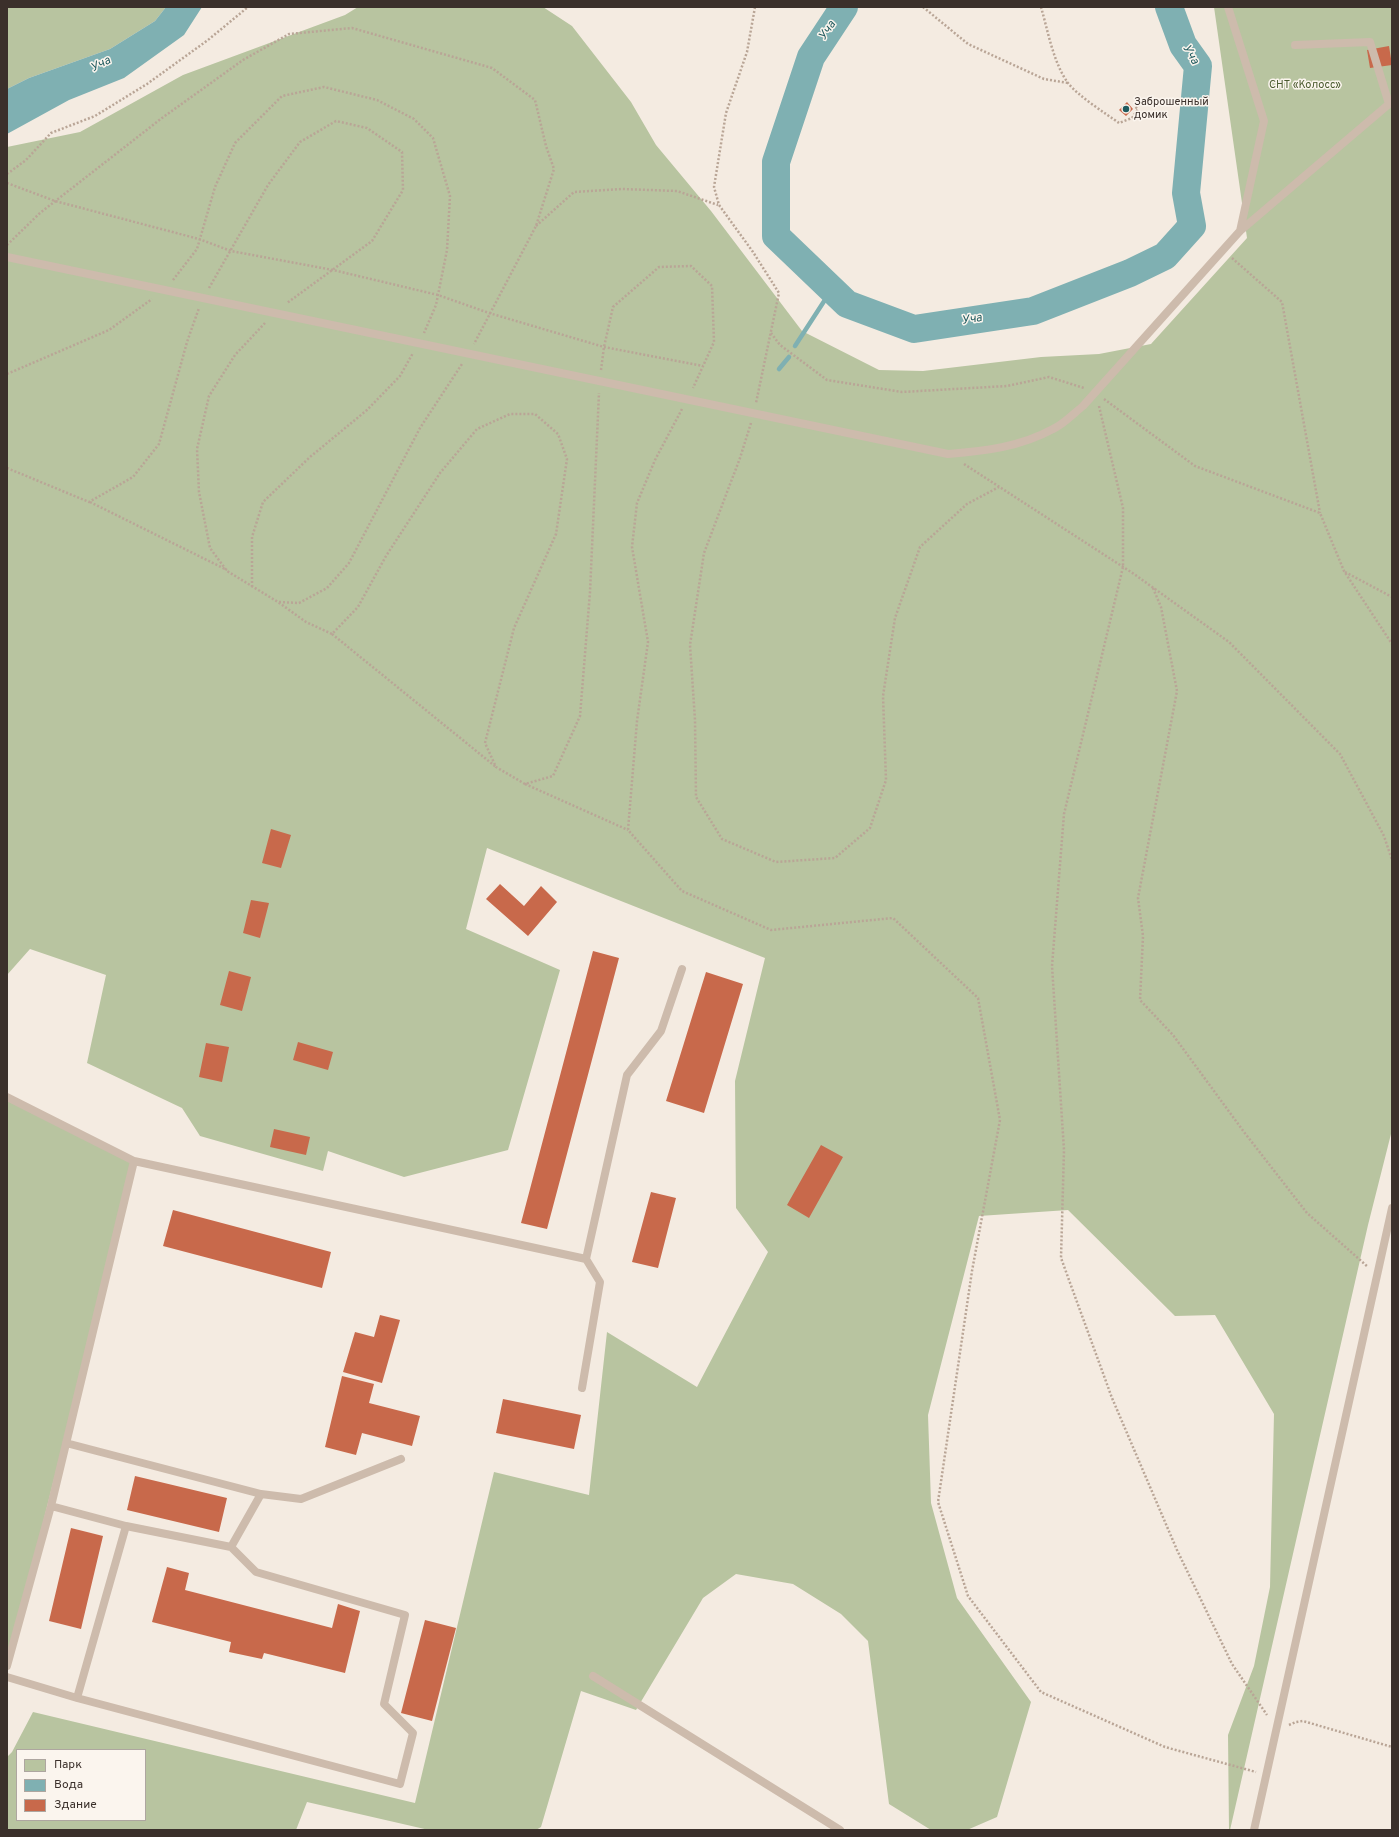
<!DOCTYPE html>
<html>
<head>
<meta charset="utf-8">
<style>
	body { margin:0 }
	#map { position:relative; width:1399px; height:1837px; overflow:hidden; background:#f4ebe1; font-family:Overpass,sans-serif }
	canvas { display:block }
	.frame { position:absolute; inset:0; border:8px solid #3b302b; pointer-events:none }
	.legend { position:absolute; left:16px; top:1749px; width:130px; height:72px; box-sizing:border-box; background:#fbf5ee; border:1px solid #aea6a0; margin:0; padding:5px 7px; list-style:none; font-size:12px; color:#3b302b }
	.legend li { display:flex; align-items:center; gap:8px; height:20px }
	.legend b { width:20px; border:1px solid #aea6a0 }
</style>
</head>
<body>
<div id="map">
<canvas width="1399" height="1837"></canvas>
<div class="frame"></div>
<ul class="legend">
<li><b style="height:11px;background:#b8c4a0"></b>Парк</li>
<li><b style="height:11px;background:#7fb0b2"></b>Вода</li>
<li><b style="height:11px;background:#c8694b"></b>Здание</li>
</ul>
</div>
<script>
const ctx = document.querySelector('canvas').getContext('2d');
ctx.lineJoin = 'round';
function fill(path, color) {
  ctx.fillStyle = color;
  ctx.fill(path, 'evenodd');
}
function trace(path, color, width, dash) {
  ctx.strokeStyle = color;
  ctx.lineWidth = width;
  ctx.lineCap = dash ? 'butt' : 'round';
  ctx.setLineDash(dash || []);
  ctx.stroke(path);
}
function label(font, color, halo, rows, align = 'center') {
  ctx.font = font + ' Overpass,sans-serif';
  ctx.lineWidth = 3;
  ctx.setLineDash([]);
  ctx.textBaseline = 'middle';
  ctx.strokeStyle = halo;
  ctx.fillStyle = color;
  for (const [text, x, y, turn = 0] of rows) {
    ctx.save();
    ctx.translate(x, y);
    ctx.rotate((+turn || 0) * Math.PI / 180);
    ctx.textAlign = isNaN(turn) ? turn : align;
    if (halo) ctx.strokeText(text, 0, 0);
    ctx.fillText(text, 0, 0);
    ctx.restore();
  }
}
fill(new Path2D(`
	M7,7H166L155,21L110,49L29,78L7,89Z
	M358,7H543L572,26L631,102L656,145L711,211L802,331L879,370L923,371L1041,357L1099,354L1151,344L1247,238L1214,7H1392V1130L1368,1225L1230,1830H1229L1228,1735L1254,1666L1270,1587L1274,1414L1215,1315L1175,1316L1068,1210L979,1216L928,1415L931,1503L957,1598L1031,1702L997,1817L967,1830H931L889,1804L868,1641L841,1614L793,1584L736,1574L703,1598L636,1710L581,1691L541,1827L536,1830H429L307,1802L296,1830H7V1757L12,1752L33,1712L415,1803L494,1472L589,1495L607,1332L697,1387L768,1252L736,1208L735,1081L765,958L487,848L466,929L560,970L508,1150L404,1177L328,1151L323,1171L200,1136L182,1108L87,1063L106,975L30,949L7,975V147L80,132L183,75L345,15ZM17,1750H145V1820H17Z
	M7,1097L134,1161L7,1666Z`), '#b8c4a0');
fill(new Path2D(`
	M166,7H202L184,35L124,78L69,100L7,134V89L29,78L110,49L155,21Z`), '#7fb0b2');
trace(new Path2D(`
	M795,346L832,289
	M779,369L789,357`), '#7fb0b2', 4.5);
trace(new Path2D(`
	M844,7L811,57L776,162V236L847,304L914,329L1033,311L1130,273L1165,256L1192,226L1186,193L1198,66L1183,45L1169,7`), '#7fb0b2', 28);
fill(new Path2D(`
	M1389,46L1392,65L1370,68L1367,50Z
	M1127,102L1133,109L1126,116L1119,110Z
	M271,829L291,835L281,868L262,863Z
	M500,884L524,906L541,886L557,902L528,936L486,899Z
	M251,900L269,903L260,938L243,933Z
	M593,951L619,958L547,1229L521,1223Z
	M229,971L251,977L242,1011L220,1005Z
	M706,972L743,984L704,1113L666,1101Z
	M298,1042L333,1052L328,1070L293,1060Z
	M206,1043L229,1047L222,1082L199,1077Z
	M274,1129L310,1137L306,1155L270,1147Z
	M821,1145L843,1157L809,1218L787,1205Z
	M651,1192L676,1198L658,1268L632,1262Z
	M173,1210L331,1252L322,1288L163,1246Z
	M380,1315L400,1320L382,1383L343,1372L355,1332L374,1337Z
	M342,1376L374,1384L369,1403L420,1416L412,1446L362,1433L356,1455L325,1447Z
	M503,1399L581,1415L574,1449L496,1433Z
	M135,1476L227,1498L219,1532L127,1510Z
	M71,1528L103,1536L81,1629L49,1621Z
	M167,1567L189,1573L185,1590L332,1628L338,1604L360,1611L345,1673L264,1653L262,1659L229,1652L231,1642L152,1622Z
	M425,1620L456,1628L432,1721L401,1713Z`), '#c8694b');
trace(new Path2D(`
	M755,7L747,52L726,113L714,187L719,205L753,252L779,293L756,403
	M923,7L968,44L1044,79L1068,83
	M1041,7C1048,31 1053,62 1068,83C1078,96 1105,113 1119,123L1132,118L1138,109L1134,106
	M7,174L26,160L51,133L95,116L147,84L208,40L248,7
	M7,183L55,201L199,239L231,251L333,270L438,295L489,313L604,347L703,366
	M536,226L574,192L622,189L677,191L718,205
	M7,245L40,213L162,118L243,60L289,34L352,28L492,68L535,100L546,146L554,169L536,226L474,344
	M1232,258L1282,302L1320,513
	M173,280L197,249L215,187L235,143L282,96L324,87L377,100L414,119L433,138L450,196L447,250L436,305L424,333
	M209,288L268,185L300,142L336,121L367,128L402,152L403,190L372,241L287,303
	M265,323L235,355L209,396L197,449L199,492L210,548L227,571L278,602L306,622L332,634L358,607L386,556L440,473L477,429L510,414H535L558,434L567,459L556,534L514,628L485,743L496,767L525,784L553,776L580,716L590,592L599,393
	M771,333L780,345L827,380L902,392L1007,386L1049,377L1084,388
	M601,370L604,347L613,307L659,267L691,266L712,286L714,342L693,388
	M7,374L109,330L152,299
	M1104,399L1195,466L1320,513L1344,571L1392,644
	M1099,406L1123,508V567L1064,814L1052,966L1064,1150L1061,1258L1112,1398L1177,1550L1232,1664L1267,1715
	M682,409L655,460L637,503L632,547L648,642L637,721L628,830L682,891L771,930L893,918L978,998L1000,1120L972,1271L938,1502L968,1596L1041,1692L1165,1747L1256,1772
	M751,423L740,458L704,553L690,645L695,720L696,797L722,839L776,862L835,858L870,828L886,780L883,696L895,618L920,547L967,504L999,487
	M964,464L1134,574L1229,642L1340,754L1384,836L1392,860
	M7,468L89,502L133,477L159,444L187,342L199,308
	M90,502L227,570
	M1345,572L1392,597
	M252,587V537L263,502L310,457L367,410L400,376L413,353
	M1153,588L1161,607L1177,691L1138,898L1143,936L1140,1000L1173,1035L1244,1132L1307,1213L1368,1267
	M279,602L299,603L327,588L349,563L420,428L462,364
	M332,634L496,767
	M525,784L628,830
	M1289,1725L1296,1722L1303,1721L1392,1747`), '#b9a596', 2.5, [2, 2]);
trace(new Path2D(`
	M1228,7L1264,121L1240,231
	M1295,45L1370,42L1389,104
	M7,257L948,454C985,451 1020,447 1053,429C1064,424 1073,414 1083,406L1240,231L1389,104L1392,103
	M7,1097L134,1161L51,1506L7,1666
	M134,1161L586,1259L627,1075L661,1031L682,969
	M582,1388L600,1282L586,1259
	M66,1443L261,1494
	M51,1506L126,1526L231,1547
	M593,1676L840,1830
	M7,1677L77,1698L400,1784L413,1733L384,1704L405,1615L256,1572L231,1547L261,1494L301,1499L401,1459
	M77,1698L126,1526
	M1254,1830L1392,1208`), '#cdbbac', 8);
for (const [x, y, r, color] of [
	[1126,109,4,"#1f5a5e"]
]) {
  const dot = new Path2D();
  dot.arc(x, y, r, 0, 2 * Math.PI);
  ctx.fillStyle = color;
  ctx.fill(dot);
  trace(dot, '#fbf5ee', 1.5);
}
label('11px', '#4a5a2e', '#fbf5ee', [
	["СНТ «Колосс»",1305,86]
]);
label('11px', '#3b302b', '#fbf5ee', [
	["Заброшенный",1134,103],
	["домик",1134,116]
], 'left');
label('italic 12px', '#1f5a5e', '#fbf5ee', [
	["Уча",828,31,-56],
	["Уча",1190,55,60],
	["Уча",101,65,-27],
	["Уча",972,320,-9]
]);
</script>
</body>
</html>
